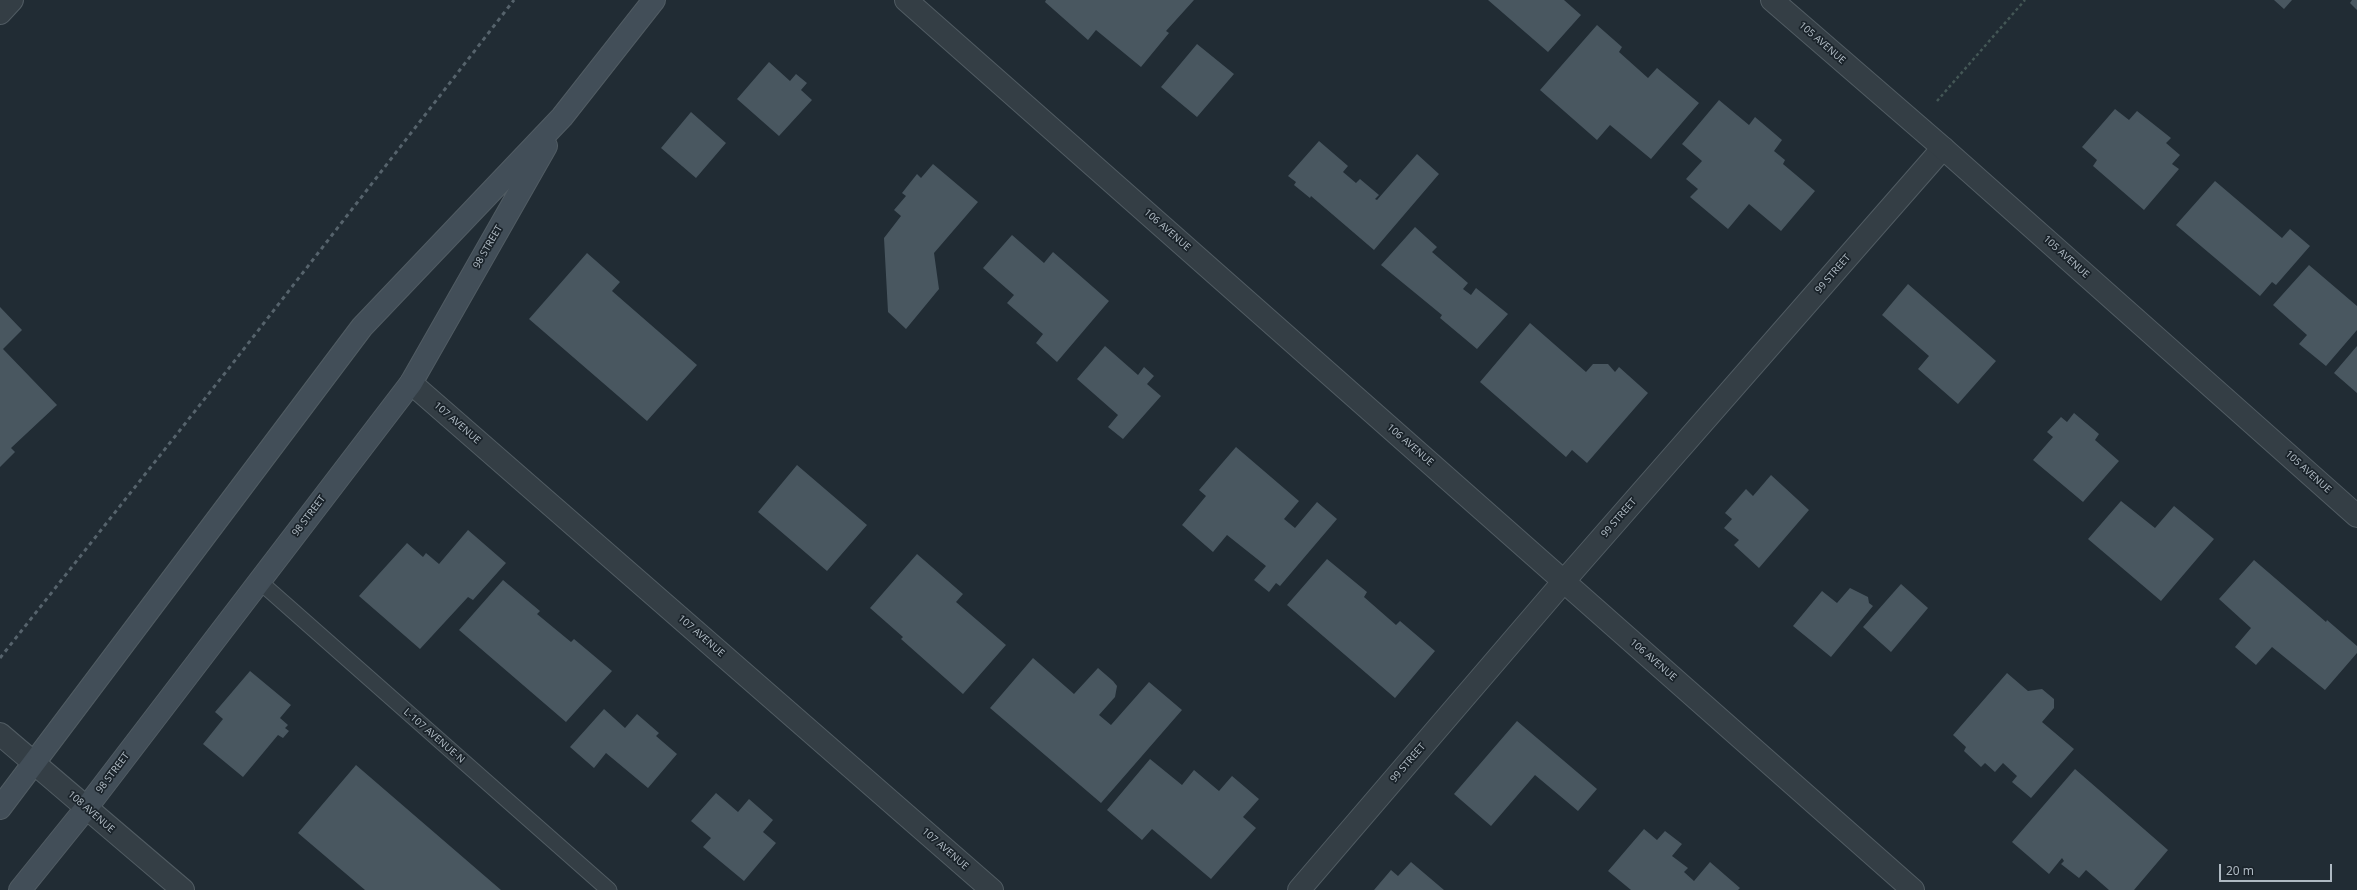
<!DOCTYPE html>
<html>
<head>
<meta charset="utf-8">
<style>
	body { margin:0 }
	#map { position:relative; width:2357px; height:890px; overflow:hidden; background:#212c34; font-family:"Noto Sans",sans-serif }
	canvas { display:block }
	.scale { position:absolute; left:2219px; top:864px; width:113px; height:18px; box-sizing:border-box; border:2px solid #aeb9c2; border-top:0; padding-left:5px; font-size:12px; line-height:14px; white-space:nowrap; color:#aeb9c2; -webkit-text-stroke:3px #1a232a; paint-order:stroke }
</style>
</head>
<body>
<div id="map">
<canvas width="2357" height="890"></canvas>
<div class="scale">20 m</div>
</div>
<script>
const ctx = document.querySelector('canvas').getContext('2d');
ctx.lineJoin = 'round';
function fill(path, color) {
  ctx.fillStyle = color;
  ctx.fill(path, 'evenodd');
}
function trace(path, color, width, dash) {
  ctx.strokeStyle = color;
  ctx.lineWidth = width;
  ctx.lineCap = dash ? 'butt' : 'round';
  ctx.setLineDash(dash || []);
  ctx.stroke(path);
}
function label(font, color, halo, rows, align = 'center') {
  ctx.font = font + ' "Noto Sans",sans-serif';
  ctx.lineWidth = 3.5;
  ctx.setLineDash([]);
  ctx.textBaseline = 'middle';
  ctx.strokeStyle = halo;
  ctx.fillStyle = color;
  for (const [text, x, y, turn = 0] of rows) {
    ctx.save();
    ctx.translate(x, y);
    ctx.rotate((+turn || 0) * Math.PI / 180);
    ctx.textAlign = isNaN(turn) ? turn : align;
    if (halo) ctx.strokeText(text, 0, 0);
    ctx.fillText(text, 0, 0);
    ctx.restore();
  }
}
fill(new Path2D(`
	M1046,0H1194L1166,31L1169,33L1141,67L1096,30L1088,40L1045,2Z
	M1488,0H1564L1581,15L1548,52Z
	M2274,0H2292L2284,9Z
	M2352,0H2357V10L2350,3Z
	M1597,25L1622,47L1619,52L1648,78L1657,68L1699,103L1651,159L1610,125L1597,140L1540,90Z
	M1197,44L1234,74L1197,117L1161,87Z
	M769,62L790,81L796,74L807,83L801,90L812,100L779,136L737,99Z
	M1719,100L1749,125L1755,117L1782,140L1774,151L1785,160L1783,164L1815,191L1781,231L1749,204L1728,229L1690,197L1698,189L1686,179L1702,161L1682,144Z
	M2115,109L2129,120L2137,111L2171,138L2166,143L2180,155L2172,164L2179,169L2144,210L2093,166L2097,160L2082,147Z
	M691,112L726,143L696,178L661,148Z
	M1319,141L1348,166L1343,172L1356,183L1360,179L1379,195L1375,199L1377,200L1417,154L1439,174L1374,250L1311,196L1310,198L1294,185L1296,182L1288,176Z
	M933,164L978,202L934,253L939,289L906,329L888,312L884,238L901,216L894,210L906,196L902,193L917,174L921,178Z
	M2215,181L2282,238L2290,229L2310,246L2276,285L2272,282L2260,296L2176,225Z
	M1415,227L1437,247L1432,252L1468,283L1463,289L1471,295L1476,288L1508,314L1477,349L1440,318L1442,315L1381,265Z
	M1012,235L1044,263L1053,252L1109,301L1057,362L1036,343L1043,334L1007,303L1014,295L983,268Z
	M587,253L620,282L612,291L697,365L647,421L529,319Z
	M2309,265L2357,306V330L2326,366L2299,344L2307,335L2273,305Z
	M1908,284L1996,361L1958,404L1918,369L1929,356L1882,315Z
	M0,307L22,330L3,349L57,405L11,448L15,452L0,467Z
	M1530,323L1586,372L1593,364H1608L1615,372L1619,367L1648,393L1587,463L1572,450L1566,457L1480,382Z
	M1105,346L1138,375L1144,367L1154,376L1147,384L1161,396L1123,439L1108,427L1118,415L1077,379Z
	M2357,346V393L2334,373Z
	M2074,413L2099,434L2095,440L2119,461L2083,502L2033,460L2053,437L2047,432L2061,417L2067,422Z
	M1236,447L1299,501L1284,519L1295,528L1317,502L1337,519L1280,586L1276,583L1269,592L1254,580L1266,566L1227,535L1213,552L1182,525L1206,496L1199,490Z
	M797,465L867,525L827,571L758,512Z
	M1771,475L1809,510L1759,568L1734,545L1739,540L1724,528L1732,519L1725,513L1746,489L1753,496Z
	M2121,501L2155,528L2174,506L2214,539L2161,601L2088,539Z
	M468,530L506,563L473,600L468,597L420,649L359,596L407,543L423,557L426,553L439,564Z
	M917,554L963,594L956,602L1006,645L963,694L901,639L903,637L870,608Z
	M1327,559L1367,592L1364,597L1396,625L1400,621L1435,651L1395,698L1287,605Z
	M2254,560L2326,622L2327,620L2357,646V653L2325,690L2272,647L2256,665L2235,647L2251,628L2219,599Z
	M503,580L540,611L537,614L571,642L574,639L612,671L566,722L459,630Z
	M1901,584L1928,608L1891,652L1863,627Z
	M1850,588L1868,597L1869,603L1873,606L1831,657L1793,626L1822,591L1837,603Z
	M1033,658L1074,694L1098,668L1113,681L1117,686L1115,697L1099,715L1111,725L1149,682L1182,710L1101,803L990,708Z
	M250,671L291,705L280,718L288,725L285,728L289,731L283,738L278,735L243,777L203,744L223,719L215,712Z
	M2007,673L2028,691L2042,689L2054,699V708L2042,722L2074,749L2031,798L2012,782L2017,776L2003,763L1995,772L1985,763L1981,767L1964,751L1966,747L1953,735Z
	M604,709L625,728L637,714L659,733L656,736L677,754L648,788L606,753L594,768L570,747Z
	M1517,721L1597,789L1578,811L1535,775L1491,826L1454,794Z
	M1150,759L1182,785L1194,770L1219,791L1232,776L1259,799L1243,817L1256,828L1211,879L1152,829L1142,840L1107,810Z
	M356,765L501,890H365L298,833Z
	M2075,769L2168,850L2134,890H2109L2086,870L2079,878L2061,864L2064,861L2062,858L2049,874L2012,842Z
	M716,793L738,812L749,799L773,820L763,832L776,843L744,881L703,847L711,838L691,821Z
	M1644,829L1657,840L1665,831L1682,844L1672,856L1688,868L1684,872L1694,881L1710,862L1740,888L1738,890H1631L1608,871Z
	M1411,862L1444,890H1374L1391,870L1398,876Z`), '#495760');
const service = new Path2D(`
	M259,581L609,890`);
const minor = new Path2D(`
	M906,0L1913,890
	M0,13L12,0
	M411,383L992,890
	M1299,890L1564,581L1943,148`);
const tertiary = new Path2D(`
	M1772,0L1943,148L2357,516
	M0,734L183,890`);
const secondary = new Path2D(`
	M0,808L362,327L562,117L654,0
	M20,890L87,807L411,383L546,146`);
trace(service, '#515c63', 17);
trace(minor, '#515c63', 24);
trace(tertiary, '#515c63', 24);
trace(secondary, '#515c63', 24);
trace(new Path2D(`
	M1937,101L2025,0`), '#445756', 2.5, [3, 3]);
trace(service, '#343e45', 15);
trace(minor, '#343e45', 22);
trace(tertiary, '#343e45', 22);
trace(secondary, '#424e58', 22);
trace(new Path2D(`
	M0,658L233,363L514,0`), '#56636c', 3, [4, 4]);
label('10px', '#aeb9c2', '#1a232a', [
	["105 AVENUE",1822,43,41],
	["106 AVENUE",1167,230,41],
	["98 STREET",488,247,-60],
	["105 AVENUE",2066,257,42],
	["99 STREET",1833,274,-49],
	["107 AVENUE",457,423,41],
	["106 AVENUE",1410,445,41],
	["105 AVENUE",2308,472,42],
	["98 STREET",309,516,-53],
	["99 STREET",1619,518,-49],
	["107 AVENUE",701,636,41],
	["106 AVENUE",1653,660,41],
	["L-107 AVENUE-N",434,736,41],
	["99 STREET",1408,763,-49],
	["98 STREET",113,773,-53],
	["108 AVENUE",91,812,41],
	["107 AVENUE",945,849,41]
]);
</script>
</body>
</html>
